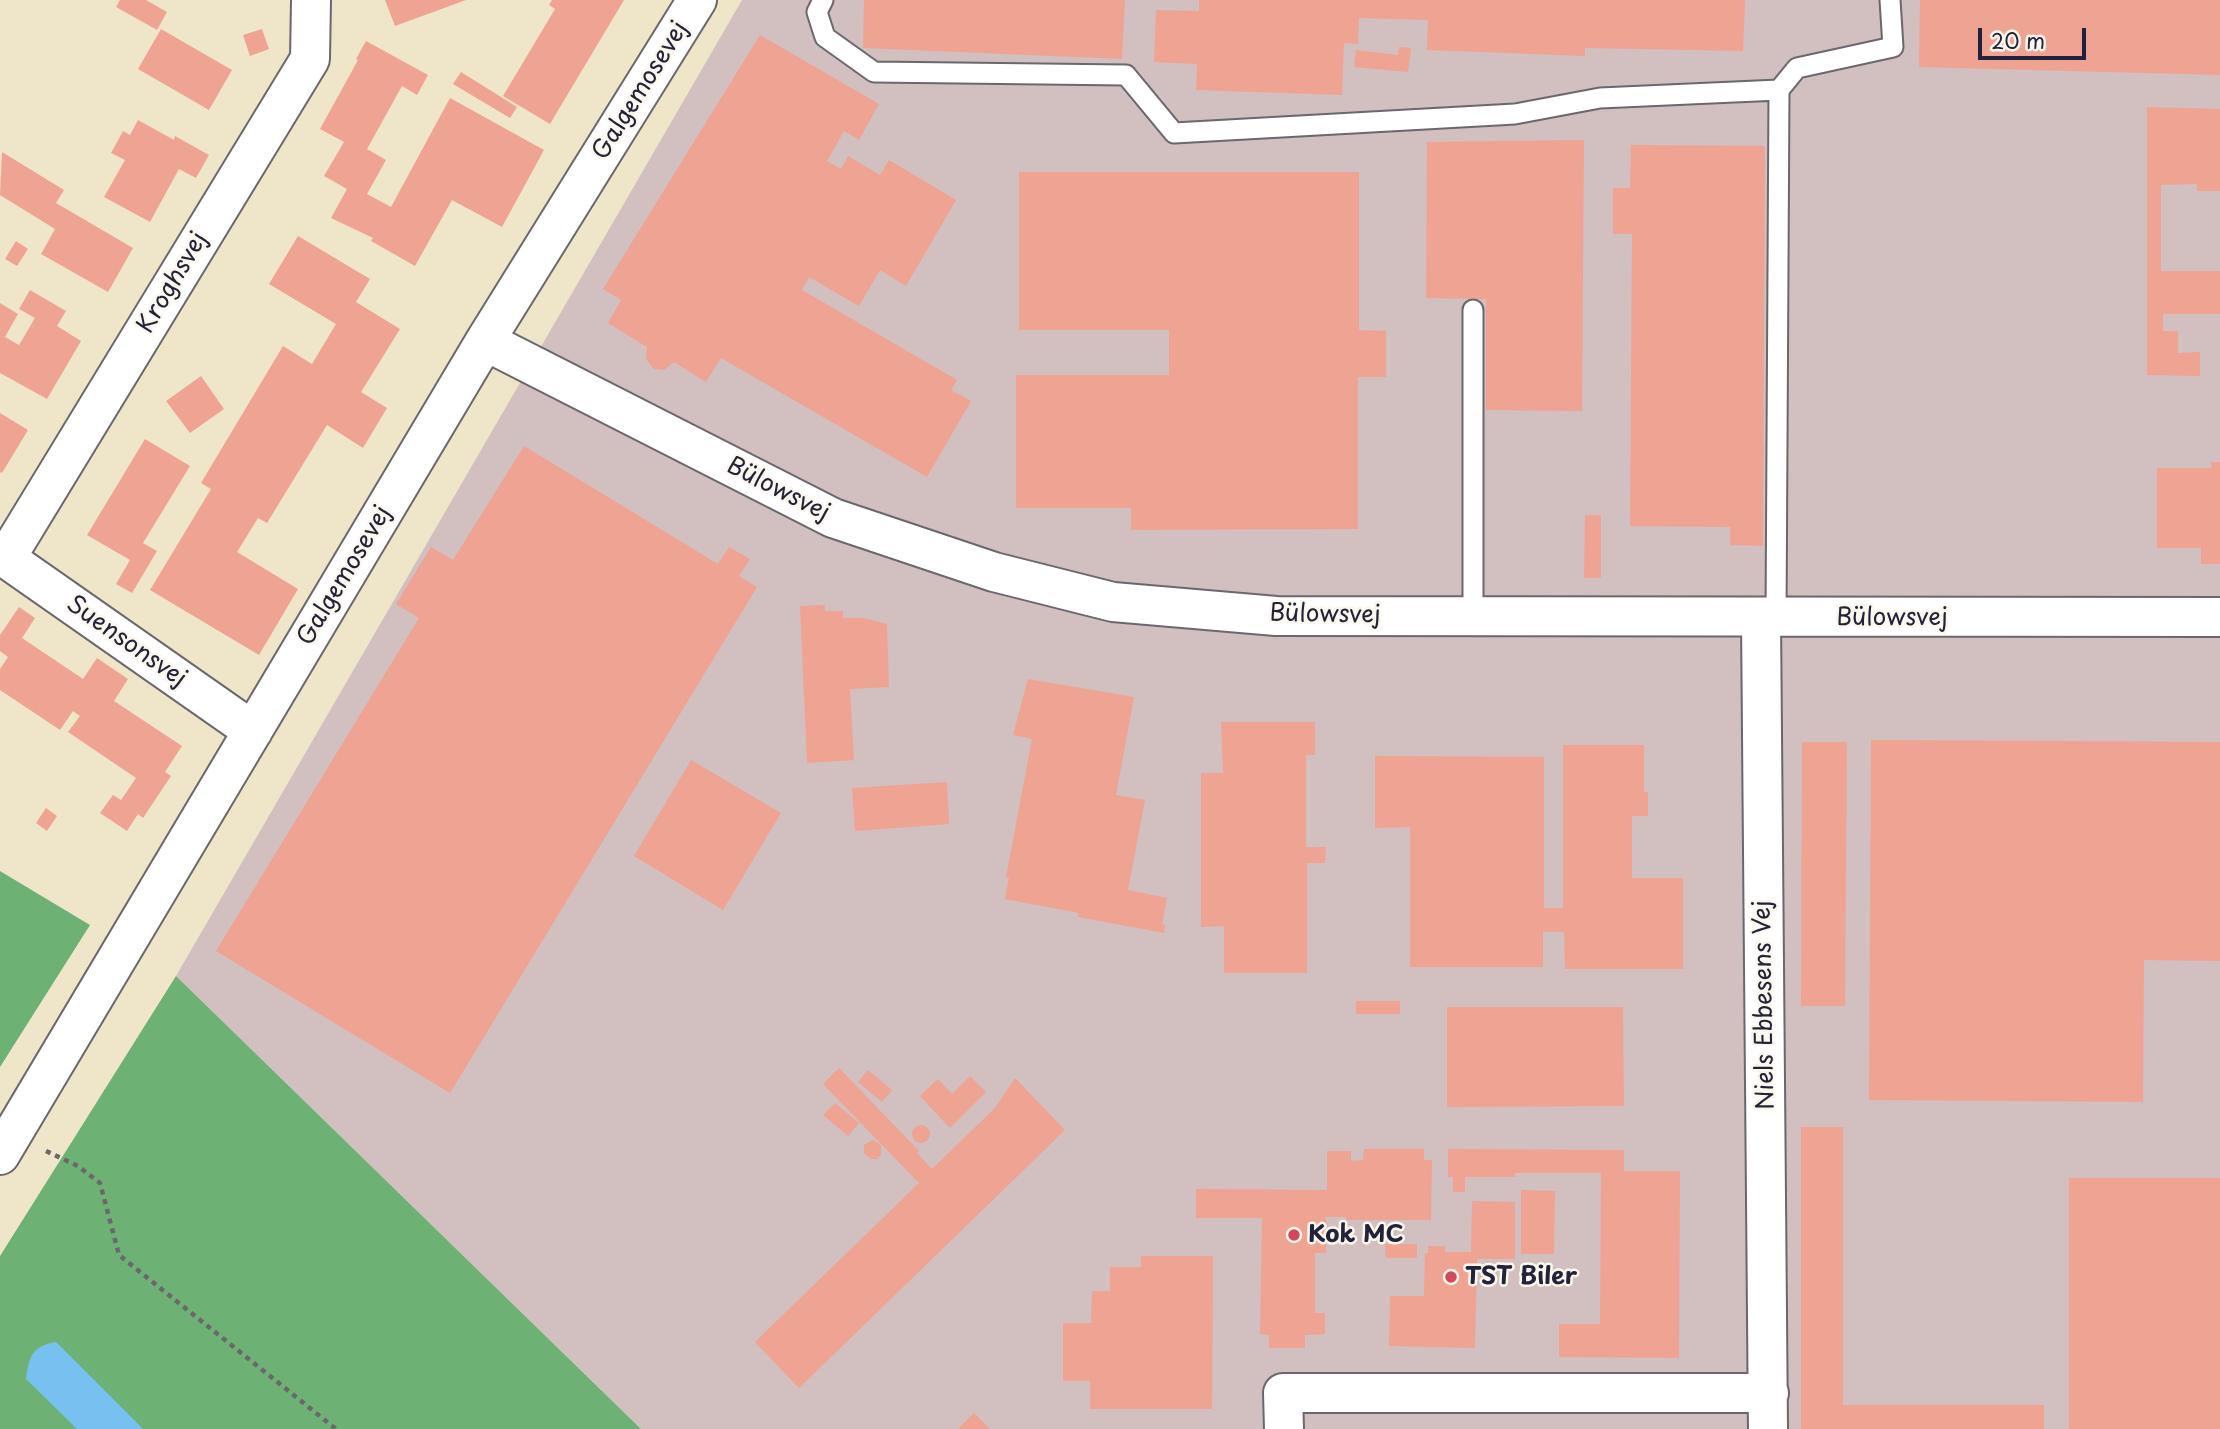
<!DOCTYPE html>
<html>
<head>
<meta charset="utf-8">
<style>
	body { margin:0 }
	#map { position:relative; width:2220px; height:1429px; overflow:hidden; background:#efe6ca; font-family:"Playpen Sans",sans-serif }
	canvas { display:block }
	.scale { position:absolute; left:1978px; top:28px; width:108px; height:32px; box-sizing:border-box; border:4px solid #22223b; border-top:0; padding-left:9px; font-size:21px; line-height:24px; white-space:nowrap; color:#22223b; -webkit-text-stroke:5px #fbf7ec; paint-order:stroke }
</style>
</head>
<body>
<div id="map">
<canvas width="2220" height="1429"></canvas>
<div class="scale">20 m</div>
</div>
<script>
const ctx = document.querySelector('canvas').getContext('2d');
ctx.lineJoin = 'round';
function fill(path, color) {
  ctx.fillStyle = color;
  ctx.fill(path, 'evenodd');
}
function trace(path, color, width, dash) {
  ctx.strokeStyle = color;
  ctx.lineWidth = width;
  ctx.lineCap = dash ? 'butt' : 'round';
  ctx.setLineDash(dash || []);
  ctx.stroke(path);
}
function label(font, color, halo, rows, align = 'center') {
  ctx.font = font + ' "Playpen Sans",sans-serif';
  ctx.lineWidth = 5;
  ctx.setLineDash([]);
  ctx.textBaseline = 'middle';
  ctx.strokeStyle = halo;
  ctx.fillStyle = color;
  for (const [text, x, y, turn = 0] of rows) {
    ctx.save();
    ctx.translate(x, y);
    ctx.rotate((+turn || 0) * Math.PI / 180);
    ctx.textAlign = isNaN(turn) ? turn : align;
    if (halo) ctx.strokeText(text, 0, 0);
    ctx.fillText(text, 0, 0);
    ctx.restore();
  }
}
fill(new Path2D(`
	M742,0H2220V1429H641L176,976Z`), '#d2bfbf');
fill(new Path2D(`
	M0,871L90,925L0,1067Z
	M176,976L641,1429H0V1256Z`), '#6eb174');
fill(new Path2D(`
	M56,1342L143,1429H77L26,1379C29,1356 32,1346 56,1342Z`), '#76c1f0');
fill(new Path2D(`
	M120,0H146L167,12L157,30L116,7Z
	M385,0H466L395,26Z
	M552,0H624L550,124L503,96L555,9L549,5Z
	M864,0H1125L1122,59L863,48Z
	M1199,0H1745L1743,51L1585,48V56L1427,50L1428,20L1359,18L1358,44L1344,43L1342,95L1196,90L1197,64L1154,62L1156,10L1199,11Z
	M1920,0H2220V75L1919,67Z
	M161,29L232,70L209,110L138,69Z
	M262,29L269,49L250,56L243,35Z
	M760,35L879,104L859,140L844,131L827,161L841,169L848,156L880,175L889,160L956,200L906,286L880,270L859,306L809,277L802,290L957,380L951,390L971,401L927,477L721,358L706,382L674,362L664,370L654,369L646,359L647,347L608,323L621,300L603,289Z
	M366,41L428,75L417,95L402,86L367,149L386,160L367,194L391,207L450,98L544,150L502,227L452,200L415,266L371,241L373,238L331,218L347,189L324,176L344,142L320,129L358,60L356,59Z
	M1399,47L1411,48L1408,72L1354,67L1356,50L1398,55Z
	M461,72L517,107L510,118L453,84Z
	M2147,107L2220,109V191H2197V184L2161,185V271H2220V314H2163V331H2178V353L2200,352V376L2147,375Z
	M138,120L174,140L175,136L209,155L196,178L179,169L150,222L104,197L125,160L111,153L123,131L130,135Z
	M1584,140L1582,411L1486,410V299L1426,298L1427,142Z
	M1631,145L1765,146L1763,546L1730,545V527L1630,526L1632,234H1613V188H1630Z
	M2,152L64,190L56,203L133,248L108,292L41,254L55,229L0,195Z
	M1019,172H1359V330L1386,331V377H1358V529L1131,530V508H1016V375H1169V330H1019Z
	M298,236L370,279L356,302L400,329L361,392L387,408L363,448L327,425L267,523L258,518L237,552L298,589L259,655L150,590L211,489L201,483L283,346L312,364L336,324L269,284Z
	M16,241L28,249L17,266L5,259Z
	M30,290L66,311L57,326L81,341L47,399L0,373V303L18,314L5,337L19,345L35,318L19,309Z
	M201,376L224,409L190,433L166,401Z
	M0,413L28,430L2,473L0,472Z
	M145,439L190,466L143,543L157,551L132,593L116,584L130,560L87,535Z
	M524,446L718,564L729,547L750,559L739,576L757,587L450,1093L216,951L419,618L396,604L431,547L453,560Z
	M2211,462H2220V564H2201V548H2157V468H2212Z
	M1585,515H1601V578H1584Z
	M825,605V611H843V618H863L887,624L889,687L850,689L854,760L807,763L800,606Z
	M19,607L35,618L22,638L83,679L97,658L128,679L114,701L182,746L165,772L171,776L143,818L138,814L127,831L100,813L113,795L121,800L136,778L68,732L80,716L73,711L60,730L0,690V669L8,657L0,651V635Z
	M1028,679L1134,697L1116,795L1145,800L1128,890L1167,898L1162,924L1165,925L1164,933L1078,917L1079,913L1005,899L1009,878L1006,877L1032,739L1013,735Z
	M1221,722H1315V755H1306V847H1326L1325,863H1307V973H1224V926L1201,927V773H1223Z
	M1871,740L2220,742V961L2144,960L2143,1102L1869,1100Z
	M1802,742H1847L1845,1006H1801Z
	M1563,745H1644V792H1648V816H1632V878H1683V969H1565L1564,932H1543V967H1410V827L1375,828V756L1544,757V908H1563Z
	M691,760L781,813L723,910L634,856Z
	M947,782L949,824L855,831L852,788Z
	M46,808L57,816L47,831L36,823Z
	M1356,1001H1400V1014H1356Z
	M1447,1007H1623L1624,1106L1447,1107Z
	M839,1068L919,1151L917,1153L932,1169L995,1108L1015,1078L1065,1130L799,1388L755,1342L919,1183L823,1084Z
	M868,1070L892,1090L882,1102L858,1082Z
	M970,1076L986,1092L950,1128L920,1096L938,1079L952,1094Z
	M835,1103L859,1123L848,1136L823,1115Z
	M912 1134a9 9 0 1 1 18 0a9 9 0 1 1-18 0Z
	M1801,1127H1843V1405H2044V1429H1801Z
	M873,1140L881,1145V1155L877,1159H871L864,1153V1145Z
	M1364,1149H1424V1160H1432L1431,1220H1346V1217H1326V1253H1315V1313H1325V1334L1305,1335V1348H1269V1335L1260,1334L1262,1218H1196V1189L1327,1190V1151H1351V1161L1363,1160Z
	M1448,1149L1624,1150V1171H1680L1679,1358L1559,1357V1324H1600L1601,1173H1515V1177H1465V1192H1453V1177H1448Z
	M2069,1178H2220V1429H2069Z
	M1521,1190L1555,1191L1554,1254H1521Z
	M1472,1201L1515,1202V1259H1477L1475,1348L1389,1346L1390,1296H1424L1425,1253H1428V1246H1445V1252H1471Z
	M1385,1244H1417V1258H1386Z
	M1141,1256H1213L1212,1409H1090V1381H1063V1323H1091L1092,1291H1110V1267H1141Z
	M974,1413L990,1429H958Z`), '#efa392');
const service = new Path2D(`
	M823,0L817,12L825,37L874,72L1126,75L1174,133L1515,114L1600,98L1779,90L1797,68L1893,47L1890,0
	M1473,617V310
	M1776,618L1779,90`);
const minor = new Path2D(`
	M485,341L833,518L994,572L1113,602L1276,616L2220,617
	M0,554L253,731
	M6,558L310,59L311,0
	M1761,618L1768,1429
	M0,1155L485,341L697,0
	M1284,1429L1283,1393H1769`);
trace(service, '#6a676d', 23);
trace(minor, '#6a676d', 42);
trace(new Path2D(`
	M46,1151L78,1166L100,1183L119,1255L336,1429`), '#6a676d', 4.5, [5, 5]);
trace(service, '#fff', 19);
trace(minor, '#fff', 38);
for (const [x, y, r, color] of [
	[1294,1235,7,"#d1495b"],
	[1451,1277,7,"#d1495b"]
]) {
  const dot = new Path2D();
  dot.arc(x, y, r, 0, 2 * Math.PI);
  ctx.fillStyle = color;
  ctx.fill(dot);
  trace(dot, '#fbf7ec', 2.5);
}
label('24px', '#22223b', '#fbf7ec', [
	["Galgemosevej",641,91,-58],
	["Kroghsvej",173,283,-59],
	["Bülowsvej",778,490,27],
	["Galgemosevej",345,576,-59],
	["Bülowsvej",1325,615,1],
	["Bülowsvej",1892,618],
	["Suensonsvej",126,642,35],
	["Niels Ebbesens Vej",1765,1005,-91]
]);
label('bold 24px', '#22223b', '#fbf7ec', [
	["Kok MC",1308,1235],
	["TST Biler",1465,1277]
], 'left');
</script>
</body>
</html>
